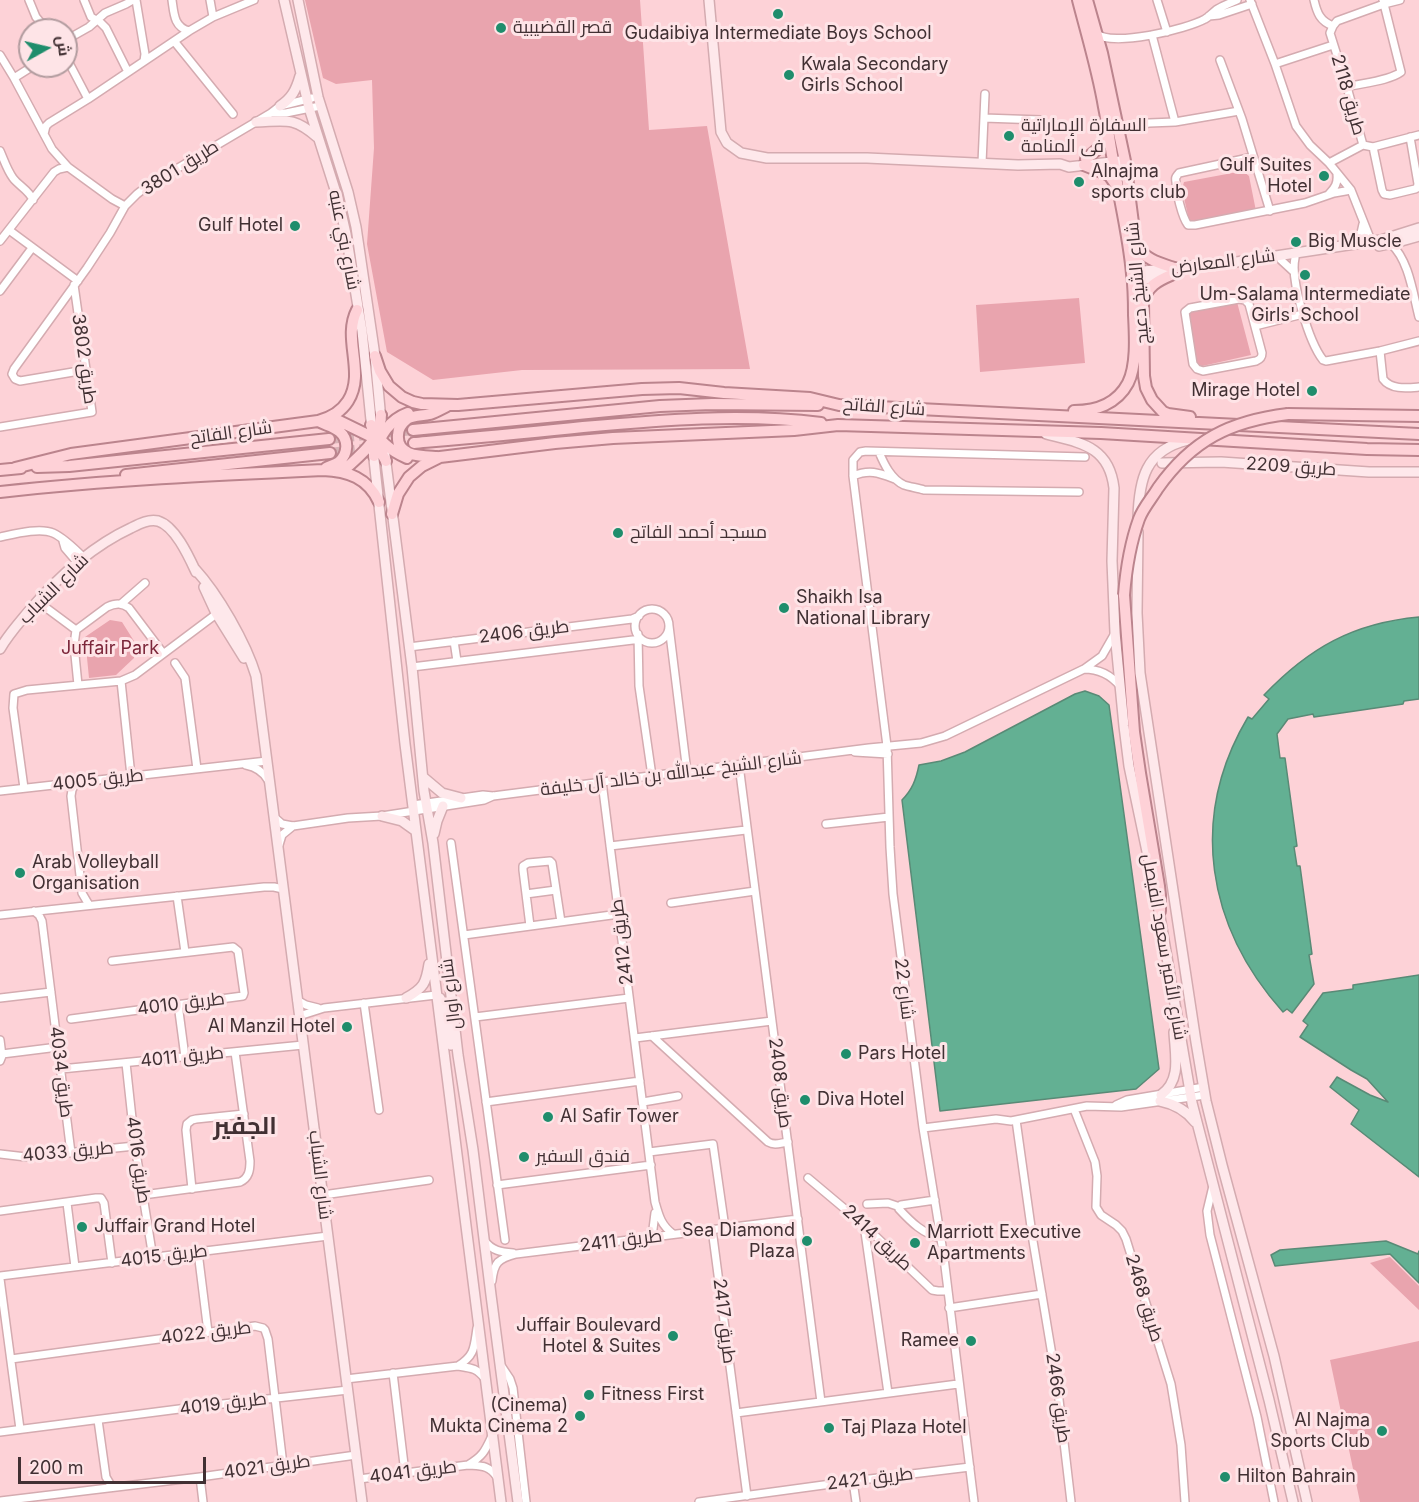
<!DOCTYPE html>
<html>
<head>
<meta charset="utf-8">
<style>
	body { margin:0 }
	#map { position:relative; width:1419px; height:1502px; overflow:hidden; background:#fdd2d7; font-family:Inter,Cairo,sans-serif }
	canvas { display:block }
	.north { position:absolute; left:18px; top:18px; width:60px; height:60px; box-sizing:border-box; background:#fee4e7; border:2px solid #b29c9f; border-radius:50%; rotate:82deg; font-size:16px; font-weight:700; line-height:24px; text-align:center; color:#413033 }
	.north::after { content:''; display:block; margin:auto; width:21px; height:27px; background:#1f8d6c; clip-path:polygon(50% 0,100% 100%,50% 72%,0 100%) }
	.scale { position:absolute; left:18px; top:1457px; width:188px; height:27px; box-sizing:border-box; border:3px solid #413033; border-top:0; padding-left:8px; font-size:18px; line-height:21px; white-space:nowrap; color:#413033; -webkit-text-stroke:4px #fee4e7; paint-order:stroke }
</style>
</head>
<body>
<div id="map">
<canvas width="1419" height="1502"></canvas>
<div class="north">ش</div>
<div class="scale">200 m</div>
</div>
<script>
const ctx = document.querySelector('canvas').getContext('2d');
ctx.lineJoin = 'round';
function fill(path, color) {
  ctx.fillStyle = color;
  ctx.fill(path, 'evenodd');
}
function trace(path, color, width, dash) {
  ctx.strokeStyle = color;
  ctx.lineWidth = width;
  ctx.lineCap = dash ? 'butt' : 'round';
  ctx.setLineDash(dash || []);
  ctx.stroke(path);
}
function label(font, color, halo, rows, align = 'center') {
  ctx.font = font + ' Inter,Cairo,sans-serif';
  ctx.lineWidth = 6;
  ctx.setLineDash([]);
  ctx.textBaseline = 'middle';
  ctx.strokeStyle = halo;
  ctx.fillStyle = color;
  for (const [text, x, y, turn = 0] of rows) {
    ctx.save();
    ctx.translate(x, y);
    ctx.rotate((+turn || 0) * Math.PI / 180);
    ctx.textAlign = isNaN(turn) ? turn : align;
    if (halo) ctx.strokeText(text, 0, 0);
    ctx.fillText(text, 0, 0);
    ctx.restore();
  }
}
fill(new Path2D(`
	M305,0H640L649,130L707,126L750,369L522,370L433,380L387,352L367,244L374,148L372,80L336,84L323,78Z
	M1243,171L1249,176L1256,211L1199,223L1189,220L1182,189L1184,182Z
	M1079,298L1085,363L980,372L976,305Z
	M1237,302L1251,355L1198,367L1186,313Z
	M110,620L122,622L134,641V658L116,675L89,678L85,637Z
	M1390,1257L1419,1286V1310L1370,1263Z
	M1419,1341V1502H1360L1330,1360Z`), '#e9a4ae');
const water = new Path2D(`
	M1419,617V699L1404,701L1403,704L1314,717L1313,714L1288,719L1277,734L1280,758H1285L1297,846L1294,847L1297,866H1300L1312,954L1309,955L1314,984L1292,1013L1287,1009L1283,1012C1207,927 1188,818 1248,717L1252,719L1269,699L1264,695C1309,648 1353,623 1419,617Z
	M1085,691L1099,696L1109,705L1159,1069L1136,1089L940,1111L902,800C912,790 916,780 919,765L941,761L965,752L1075,694Z
	M1419,975V1177L1351,1124L1359,1110L1330,1087L1337,1077L1370,1095L1388,1102L1367,1079L1351,1070L1300,1037L1308,1025L1303,1021L1323,993L1353,989V985Z
	M1386,1241L1418,1254L1419,1251V1283L1390,1254L1275,1266L1271,1255L1280,1250Z`);
fill(water, '#63b093');
trace(water, '#598a76', 1.5);
trace(new Path2D(`
	M329,439L413,430
	M330,453L371,448`), '#d7b2b6', 10, [10, 5]);
const street = new Path2D(`
	M29,0L36,17L47,30
	M84,0L91,17L100,22L106,28L128,72
	M136,0L145,54L144,61
	M172,0C174,14 174,27 189,31
	M210,0L213,17
	M1157,0L1167,32
	M1250,0L1275,64L1296,126L1310,145L1329,163L1351,190L1370,238
	M1314,0C1317,13 1320,21 1333,26
	M1209,16L1219,15L1252,4
	M1096,33C1111,48 1187,29 1205,19C1209,17 1212,13 1216,10C1222,6 1230,3 1237,0
	M1152,35L1175,122
	M66,40L89,27L105,13L126,4L133,0
	M174,41L233,114
	M0,55L14,78L52,149L68,167L112,199L125,206
	M66,57L88,99
	M1220,60L1242,119L1270,211
	M1275,64L1333,45
	M14,78L33,66
	M1347,87C1362,83 1389,81 1401,72L1383,0
	M271,113H286L320,106
	M984,118L1041,120
	M1116,127L1118,129L1149,123L1175,122L1239,111
	M44,134L46,126L49,123L88,99L189,31L213,17L254,0
	M1363,145L1347,87L1330,33L1333,26L1337,21L1384,4L1400,0
	M1373,147L1382,190L1384,194L1390,195L1415,189L1417,188L1418,184L1410,137
	M0,151C4,160 7,170 13,178C19,186 29,190 33,200
	M1253,157L1179,173C1176,177 1175,177 1176,182C1176,192 1182,217 1188,225H1195L1305,203L1334,193L1351,190
	M982,163L985,94
	M1329,163L1363,145L1373,147L1419,135
	M1329,194C1335,188 1338,183 1337,174
	M9,230L78,281
	M1349,240L1361,233L1363,224
	M0,241L54,172L59,169L68,167
	M1391,244C1409,260 1413,294 1419,317
	M1295,258C1290,280 1309,342 1323,360L1326,361L1380,351L1419,341
	M1281,260L1294,272
	M0,291L32,248
	M1239,299L1245,300L1249,304L1262,353C1262,357 1261,359 1256,361L1203,371L1197,369L1193,364L1185,312L1190,308Z
	M1255,326L1303,314
	M1380,351L1383,379C1391,390 1407,388 1419,387
	M85,370L20,381L15,379L12,374L14,369L87,268L110,233L125,206L137,194L146,187L271,113L280,106L312,98
	M0,427L92,412L74,285
	M879,452C884,464 891,479 904,485C910,487 918,488 924,490L1079,492
	M853,476C870,469 879,473 895,479
	M0,537C14,534 40,527 53,533C62,537 76,550 83,557
	M63,541L65,548L77,562
	M37,601L76,630
	M121,604L145,583
	M635 626a17 17 0 1 1 34 0a17 17 0 1 1-34 0Z
	M669,626L687,772
	M638,634L639,686L652,776
	M454,641L457,661
	M409,647L632,619L639,616
	M175,663L185,678L197,769
	M412,667L641,639
	M1084,669C1099,669 1110,674 1120,686
	M121,681L131,776
	M78,685L74,645L76,630L107,607C116,603 122,603 129,608L163,653
	M855,752L888,754
	M246,765C256,767 263,771 268,780
	M739,765L821,1402
	M76,782L72,790L71,796L82,893L89,905
	M602,782L655,1202C659,1216 661,1225 673,1234
	M24,788L13,708L14,694L27,690L121,681L135,675L219,612
	M0,791L267,761
	M413,805L483,795L493,796L869,748L921,743L945,736L1084,669L1102,656L1114,635
	M274,817L282,824L293,826L348,818L382,816L414,811L484,800L493,796
	M826,824L889,817
	M451,843L505,1240
	M279,845L282,835L293,826
	M610,846L746,830
	M526,894L556,890
	M177,896L185,952
	M671,903L755,891
	M34,911L39,915L42,921L71,1153
	M0,915L264,887H274L283,889
	M530,926L523,870V866L528,863L550,861L552,863L561,922
	M464,935L619,914
	M0,998L51,992
	M297,1000L306,1005L318,1008
	M364,1003L379,1110
	M178,1004L185,1057
	M299,1016L324,1008L436,995
	M475,1017L629,998
	M71,1019L243,996L244,993L238,951L233,947L112,961
	M652,1036L768,1142C775,1146 780,1143 788,1142
	M635,1038L772,1021
	M0,1040L2,1056L0,1061
	M2,1054L58,1047
	M126,1063L135,1146L153,1258
	M61,1069L303,1045
	M486,1102L640,1081
	M643,1102L678,1096
	M1116,1105L1127,1100L1204,1087
	M1074,1109L1095,1162L1097,1176L1096,1207L1101,1215L1116,1225L1122,1231L1126,1239L1171,1384L1181,1445L1185,1502
	M1016,1120L1033,1241L1058,1391L1071,1502
	M923,1128L996,1119L1011,1121L1087,1106L1121,1107L1205,1095
	M649,1152L713,1144L725,1228
	M0,1154L26,1157L135,1146
	M808,1178L864,1225L932,1290L938,1291H947
	M497,1185L651,1165
	M1213,1186L1207,1211L1210,1235L1257,1417L1274,1502
	M192,1189L186,1130L187,1124L192,1120L196,1119L244,1114
	M143,1195L240,1182C249,1178 250,1170 250,1161L235,1052
	M323,1195L429,1180
	M935,1200L901,1205L899,1209C911,1222 923,1234 941,1238
	M67,1203L75,1267
	M867,1204L888,1203L900,1207
	M0,1211L96,1198H101L104,1203L112,1263
	M864,1225L888,1393
	M712,1229L747,1496
	M652,1237L655,1213
	M484,1240C492,1251 501,1252 513,1253
	M198,1252L208,1332
	M0,1276L328,1236
	M0,1279L20,1429
	M492,1281C494,1262 498,1259 516,1254L798,1219
	M949,1308L1042,1294
	M11,1359L255,1326L263,1328L265,1330L268,1339L283,1465
	M458,1366C475,1355 474,1348 477,1328
	M502,1367L510,1379L513,1388L526,1502
	M393,1373L405,1473
	M346,1379L458,1366C471,1368 477,1368 485,1379
	M736,1413L958,1384
	M98,1420L106,1477L112,1487
	M0,1432L187,1408L348,1390
	M468,1465C483,1456 485,1451 492,1436
	M200,1477L203,1502
	M359,1479L468,1465C481,1466 489,1465 497,1477
	M853,1481L856,1502
	M0,1501L200,1477L356,1455
	M699,1502L853,1481L970,1467
	M974,1502L944,1258L923,1128L893,894L890,847L887,746L853,476V460L860,452L866,451L1085,457`);
const secondary = new Path2D(`
	M284,0L309,108L338,199L346,234L362,331L372,430
	M298,0L318,97L348,192L356,227L375,356L381,420
	M709,0L721,132L727,143L741,153L767,158H867L1018,165L1060,164L1069,167L1120,161
	M280,106C292,98 296,90 300,76
	M256,122C285,121 293,116 317,137
	M1379,246L1398,242L1419,236
	M1134,272L1211,264L1230,263L1381,240L1419,228
	M1135,281L1166,276
	M1046,434C1081,443 1109,446 1114,488L1112,561L1115,633L1124,726L1129,766L1153,880
	M373,450L405,744L501,1502
	M385,455L412,667L424,791L433,843L458,1055L473,1150L491,1295L518,1502
	M1162,463L1221,462L1369,472H1419
	M1138,518C1139,480 1145,450 1188,440
	M1138,532L1137,613L1140,673L1196,1042L1206,1101L1222,1165L1274,1356L1307,1502
	M195,569C218,594 246,643 256,676L362,1502
	M204,587L216,613L244,658
	M0,649C8,635 18,624 28,612C57,578 90,547 131,528C139,524 148,519 158,521C175,526 189,557 196,572
	M423,777L442,793L461,798
	M382,816L402,821L416,831
	M434,834L437,821L443,806
	M1158,905L1192,1103L1269,1400L1293,1502
	M406,998C424,988 426,983 429,964
	M440,998L445,1009L451,1045
	M1161,1095C1182,1080 1175,1054 1174,1032
	M1160,1101C1175,1104 1186,1110 1195,1122`);
const primary = new Path2D(`
	M1087,0L1102,53L1125,161L1143,301L1144,376L1146,388L1152,400L1163,412L1168,414L1190,417
	M1086,159L1100,147L1108,134
	M1084,165L1109,175L1116,185
	M1137,246C1146,260 1159,263 1174,268
	M1143,301C1148,286 1157,281 1171,275
	M375,356L380,371L389,386L402,397L413,402L422,404L458,405L642,389L679,388L724,393L810,398L839,405L1419,434
	M1074,411C1095,411 1117,404 1128,383C1137,365 1135,335 1134,315C1134,302 1134,288 1132,274C1129,238 1120,202 1114,166C1110,146 1108,126 1104,107C1098,71 1087,35 1078,0
	M1288,414L1419,416
	M331,417L370,436L374,440L386,461
	M318,421C325,425 334,426 340,432C349,440 348,454 339,462C335,465 330,466 326,468
	M371,425C378,441 391,451 407,458
	M413,430L660,406L712,404L818,405
	M414,443C470,438 527,433 583,427C662,420 742,413 821,423
	M374,456C379,436 389,420 408,413
	M437,457C422,456 396,457 398,435C398,429 402,423 407,419C414,415 422,416 430,414C436,412 441,409 447,406
	M37,467L69,466L329,439
	M15,468L71,454L318,421C330,418 341,412 348,401C366,372 342,339 357,310
	M0,470L21,468
	M342,472C361,454 379,443 381,415
	M126,475L330,453
	M0,492C107,480 215,475 323,470C348,471 368,478 379,502
	M392,514L398,494L409,477L422,466L440,457L555,443L613,438L794,430L838,425L1101,433L1367,449L1419,450
	M1124,595L1134,732L1140,773L1159,886L1160,895V911`);
trace(street, '#d4abb0', 10);
trace(secondary, '#d4abb0', 12);
trace(primary, '#bb848d', 14);
trace(street, '#fff', 7);
trace(secondary, '#fee8eb', 9);
trace(primary, '#fed1d7', 10);
const primaryBridge = new Path2D(`
	M1124,595C1126,570 1130,544 1139,519C1143,508 1152,498 1158,488C1192,440 1230,421 1288,414`);
trace(primaryBridge, '#bb848d', 14, []);
trace(primaryBridge, '#fed1d7', 10);
for (const [x, y, r, color] of [
	[778,14,6,"#1f8d6c"],
	[501,28,6,"#1f8d6c"],
	[789,75,6,"#1f8d6c"],
	[1009,136,6,"#1f8d6c"],
	[1324,176,6,"#1f8d6c"],
	[1079,182,6,"#1f8d6c"],
	[295,226,6,"#1f8d6c"],
	[1296,242,6,"#1f8d6c"],
	[1305,275,6,"#1f8d6c"],
	[1312,391,6,"#1f8d6c"],
	[618,533,6,"#1f8d6c"],
	[784,608,6,"#1f8d6c"],
	[20,873,6,"#1f8d6c"],
	[347,1027,6,"#1f8d6c"],
	[846,1054,6,"#1f8d6c"],
	[805,1100,6,"#1f8d6c"],
	[548,1117,6,"#1f8d6c"],
	[524,1157,6,"#1f8d6c"],
	[82,1227,6,"#1f8d6c"],
	[807,1241,6,"#1f8d6c"],
	[915,1243,6,"#1f8d6c"],
	[673,1336,6,"#1f8d6c"],
	[971,1341,6,"#1f8d6c"],
	[589,1395,6,"#1f8d6c"],
	[580,1416,6,"#1f8d6c"],
	[829,1428,6,"#1f8d6c"],
	[1382,1431,6,"#1f8d6c"],
	[1225,1477,6,"#1f8d6c"]
]) {
  const dot = new Path2D();
  dot.arc(x, y, r, 0, 2 * Math.PI);
  ctx.fillStyle = color;
  ctx.fill(dot);
  trace(dot, '#fee4e7', 2);
}
label('18px', '#413033', '#fee4e7', [
	["قصر القضيبية",513,28],
	["Gudaibiya Intermediate Boys School",778,34,"center"],
	["Kwala Secondary",801,65],
	["Girls School",801,86],
	["السفارة الإماراتية",1021,126],
	["فى المنامة",1021,147],
	["Gulf Suites",1312,166,"right"],
	["Hotel",1312,187,"right"],
	["Alnajma",1091,172],
	["sports club",1091,193],
	["Gulf Hotel",283,226,"right"],
	["Big Muscle",1308,242],
	["Um-Salama Intermediate",1305,295,"center"],
	["Girls' School",1305,316,"center"],
	["Mirage Hotel",1300,391,"right"],
	["مسجد أحمد الفاتح",630,533],
	["Shaikh Isa",796,598],
	["National Library",796,619],
	["Arab Volleyball",32,863],
	["Organisation",32,884],
	["Al Manzil Hotel",335,1027,"right"],
	["Pars Hotel",858,1054],
	["Diva Hotel",817,1100],
	["Al Safir Tower",560,1117],
	["فندق السفير",536,1157],
	["Juffair Grand Hotel",94,1227],
	["Sea Diamond",795,1231,"right"],
	["Plaza",795,1252,"right"],
	["Marriott Executive",927,1233],
	["Apartments",927,1254],
	["Juffair Boulevard",661,1326,"right"],
	["Hotel & Suites",661,1347,"right"],
	["Ramee",959,1341,"right"],
	["Fitness First",601,1395],
	["(Cinema)",568,1406,"right"],
	["Mukta Cinema 2",568,1427,"right"],
	["Al Najma",1370,1421,"right"],
	["Sports Club",1370,1442,"right"],
	["Taj Plaza Hotel",841,1428],
	["Hilton Bahrain",1237,1477]
], 'left');
label('18px', '#413033', '#fee4e7', [
	["طريق 2118",1348,95,74],
	["طريق 3801",180,168,-32],
	["شارع بني عتبه",344,240,79],
	["شارع المعارض",1223,262,-7],
	["شارع الشيخ دعيج",1138,283,-95],
	["طريق 3802",84,359,82],
	["شارع الفاتح",884,407,4],
	["شارع الفاتح",231,433,-8],
	["طريق 2209",1291,467,4],
	["شارع الشباب",54,589,-45],
	["طريق 2406",524,632,-7],
	["شارع الشيخ عبدالله بن خالد آل خليفة",671,774,-7],
	["طريق 4005",98,780,-6],
	["طريق 2412",622,942,-97],
	["شارع الأمير سعود الفيصل",1164,947,80],
	["شارع 22",904,989,83],
	["شارع اوال",451,994,-97],
	["طريق 4010",181,1004,-7],
	["طريق 4011",182,1057,-6],
	["طريق 4034",61,1072,83],
	["طريق 2408",780,1083,83],
	["طريق 4033",68,1152,-5],
	["طريق 4016",138,1160,82],
	["شارع الشباب",320,1175,83],
	["طريق 2414",877,1238,43],
	["طريق 2411",621,1241,-7],
	["طريق 4015",164,1256,-7],
	["طريق 2468",1144,1298,73],
	["طريق 2417",724,1321,83],
	["طريق 4022",206,1333,-7],
	["طريق 2466",1058,1398,82],
	["طريق 4019",223,1404,-7],
	["طريق 4021",267,1467,-8],
	["طريق 4041",413,1472,-7],
	["طريق 2421",870,1479,-7]
]);
label('18px', '#7c263a', '#fee4e7', [
	["Juffair Park",110,649]
]);
label('bold 24px', '#413033', '#fee4e7', [
	["الجفير",245,1127]
]);
</script>
</body>
</html>
